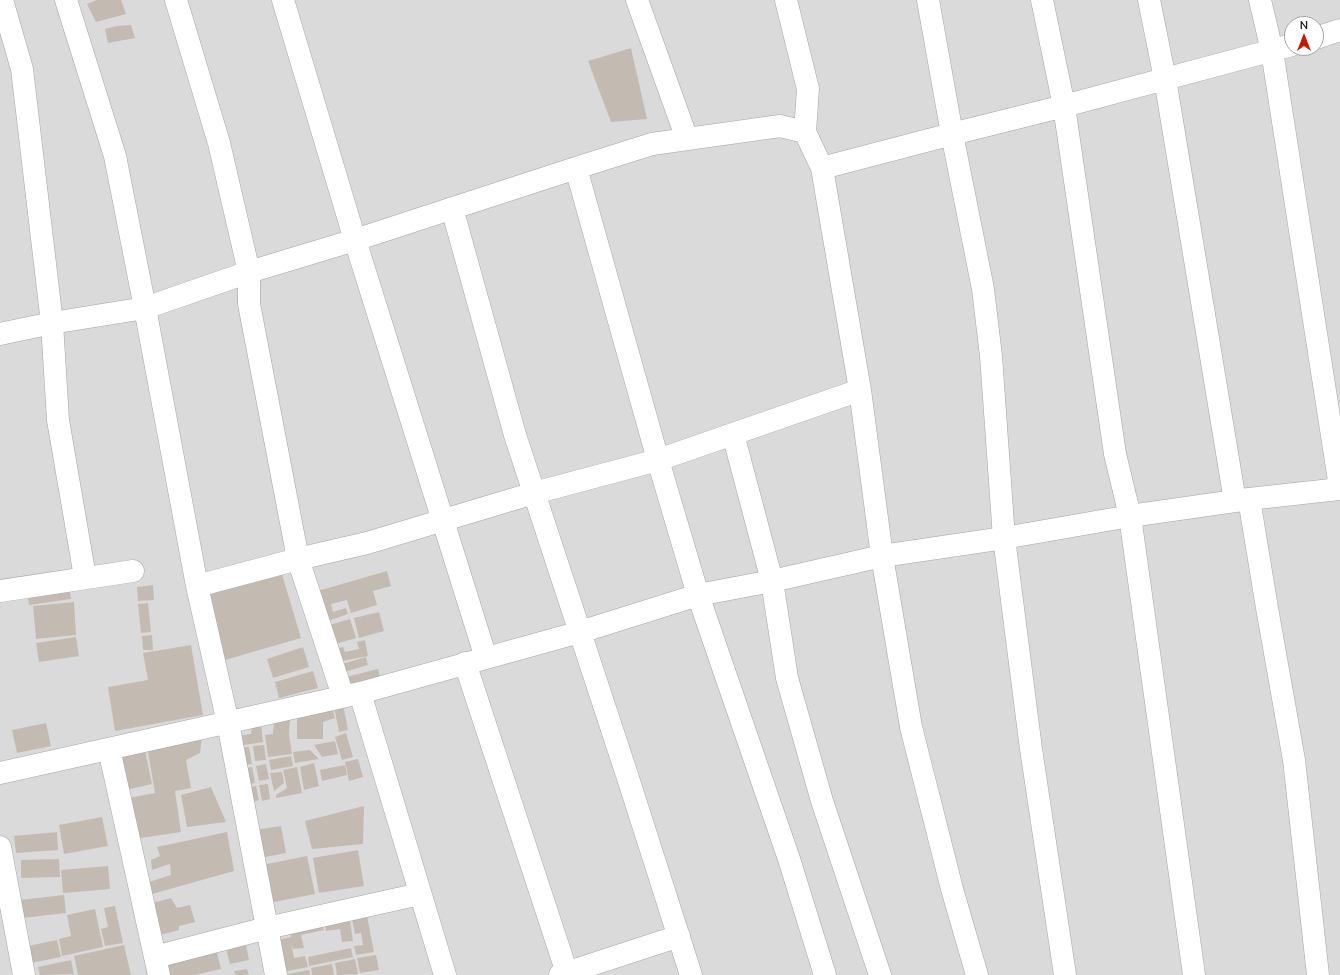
<!DOCTYPE html>
<html>
<head>
<meta charset="utf-8">
<style>
	body { margin:0 }
	#map { position:relative; width:1340px; height:975px; overflow:hidden; background:#eeece2; font-family:Mulish,sans-serif }
	canvas { display:block }
	.north { position:absolute; left:1284px; top:16px; width:40px; height:40px; box-sizing:border-box; background:#fff; border:1px solid #a5a5a5; border-radius:50%; rotate:0deg; font-size:11px; font-weight:700; line-height:16px; text-align:center; color:#1d1d1d }
	.north::after { content:''; display:block; margin:auto; width:14px; height:18px; background:#ca1800; clip-path:polygon(50% 0,100% 100%,50% 72%,0 100%) }
</style>
</head>
<body>
<div id="map">
<canvas width="1340" height="975"></canvas>
<div class="north">N</div>
</div>
<script>
const ctx = document.querySelector('canvas').getContext('2d');
ctx.lineJoin = 'round';
function fill(path, color) {
  ctx.fillStyle = color;
  ctx.fill(path, 'evenodd');
}
function trace(path, color, width, dash) {
  ctx.strokeStyle = color;
  ctx.lineWidth = width;
  ctx.lineCap = dash ? 'butt' : 'round';
  ctx.setLineDash(dash || []);
  ctx.stroke(path);
}
fill(new Path2D(`
	M0,0H1340V975H0ZM1292,24H1316V48H1292Z`), '#dbdada');
fill(new Path2D(`
	M97,0H121L126,14L96,22L87,4Z
	M131,25L135,38L108,43L105,29L117,26Z
	M631,48L647,119L611,122L588,61Z
	M281,571L301,638L225,660L205,593Z
	M387,571L391,586L373,591L377,605L351,613L347,600L331,604L333,612L346,608L348,614L325,622L314,592Z
	M69,583L71,599L29,605L27,590Z
	M153,585L154,600L138,601L137,587Z
	M74,602L76,635L36,639L33,606Z
	M148,603L151,632L141,633L138,604Z
	M379,612L384,631L359,638L354,618Z
	M350,619L356,638L332,645L326,626Z
	M152,635L153,650H143L142,636Z
	M76,637L79,656L39,662L36,643Z
	M365,640L368,656L337,662L334,649L343,647L345,652L359,649L357,642Z
	M191,645L203,715L115,731L108,687L148,680L143,653Z
	M303,647L309,667L273,678L267,659Z
	M366,657L368,665L341,673L339,665Z
	M378,669L380,677L343,685L342,678Z
	M313,671L318,688L279,698L275,682Z
	M331,704L335,718L323,722V739H297V714Z
	M343,704L348,730L339,732L334,706Z
	M274,718L290,720L289,734L292,754L268,757L265,735L273,734Z
	M46,723L51,746L17,753L12,730Z
	M261,724L263,742L238,746L237,736L251,734L252,725Z
	M346,733L353,757L342,760L335,737Z
	M202,737L200,753L186,760L191,788L175,791L181,832L134,839L128,798L155,793L147,746Z
	M335,741L338,754L322,757L314,745Z
	M264,745L266,760L255,761L253,746Z
	M249,747L252,764L242,765L239,748Z
	M310,750L319,759L295,763L293,752Z
	M145,751L152,784L126,790L119,757Z
	M291,756L293,766L271,770L269,760Z
	M358,759L363,777L349,781L345,762Z
	M314,763L319,786L304,790L300,767Z
	M266,764L269,779L259,781L256,766Z
	M345,765L347,775L322,781L320,770Z
	M252,767L255,783L246,785L242,769Z
	M297,767L302,793L276,798V795L287,788L283,770Z
	M282,772L284,783L274,791L270,773Z
	M268,784L270,799L262,801L259,785Z
	M256,786L259,800L249,803L246,788Z
	M211,787L226,822L187,827L181,795Z
	M364,806L363,844L312,849L305,821Z
	M102,817L108,846L64,854L59,825Z
	M281,826L286,853L260,858L255,830Z
	M57,832L58,850L16,853L14,836Z
	M227,832L234,871L152,894L149,882L171,875L170,864L152,870L151,860L160,856L157,847Z
	M358,850L364,886L319,893L313,858Z
	M307,856L315,894L269,903L262,865Z
	M59,859L60,877L21,878V860Z
	M108,866L110,889L63,893L61,870Z
	M64,895L66,913L22,918L20,900Z
	M171,898L177,908L190,905L195,922L179,926V930L160,935L152,903Z
	M115,906L123,943L105,946L101,929L108,927L104,908Z
	M95,909L103,947L62,956L59,939L71,936L67,915Z
	M367,916L374,952L356,955L354,946L363,945L361,933L355,934L352,919Z
	M350,921L353,941L342,942L340,929L326,931L325,924Z
	M322,924L324,930L301,935L304,948L293,949L291,943L294,958L305,956L308,967L283,972L277,940L291,937L290,931Z
	M57,940L61,957L31,963L28,946Z
	M245,940L249,960L230,964L225,945Z
	M124,945L131,975H78L74,956Z
	M351,948L353,957L309,966L308,957Z
	M216,949L221,969L194,975H163L160,961Z
	M376,955L379,970L360,973L357,958Z
	M355,959L358,974L337,975L335,963Z
	M71,960L74,974L40,975L38,967Z
	M332,964L334,975H312L311,968Z
	M247,969L249,975H235L234,971Z
	M309,970L310,975H288V974Z`), '#c3bbb2');
const minor = new Path2D(`
	M2,0L22,69L52,323L58,420L85,577
	M66,0L115,156L145,308L197,586L228,723L276,975
	M176,0L219,143L249,272V304L298,559L343,696
	M283,0L355,240L486,658
	M637,0L687,139
	M786,0L808,89L805,132L822,168L860,390L882,556L911,727L952,889L977,975
	M928,0L952,134L983,289L991,356L1004,538L1031,749L1065,975
	M1042,0L1064,106L1115,454L1130,516L1194,975
	M1149,0L1165,79L1235,501
	M1260,0L1272,51L1340,487
	M1316,38L1340,30
	M576,168L658,460L698,595L789,859L825,975
	M822,168L952,134L1064,106L1292,45
	M452,208L515,435L628,778L691,975
	M0,334L52,323L145,308L249,272L355,240L576,168L652,144L780,126L805,132
	M733,434L772,581L787,678L822,801L880,975
	M1249,499L1267,608L1294,760L1318,975
	M197,586L298,559L367,543L534,493L658,460L860,390
	M0,591L133,571
	M465,663L567,973
	M360,693L445,975
	M109,749L159,975
	M0,773L360,693L580,632L698,595L772,581L882,556L1004,538L1130,516L1249,499L1340,489
	M0,847L24,975
	M155,957L267,928L420,894
	M560,975L679,936`);
trace(minor, '#a4a4a4', 23);
trace(minor, '#fff', 22);
</script>
</body>
</html>
